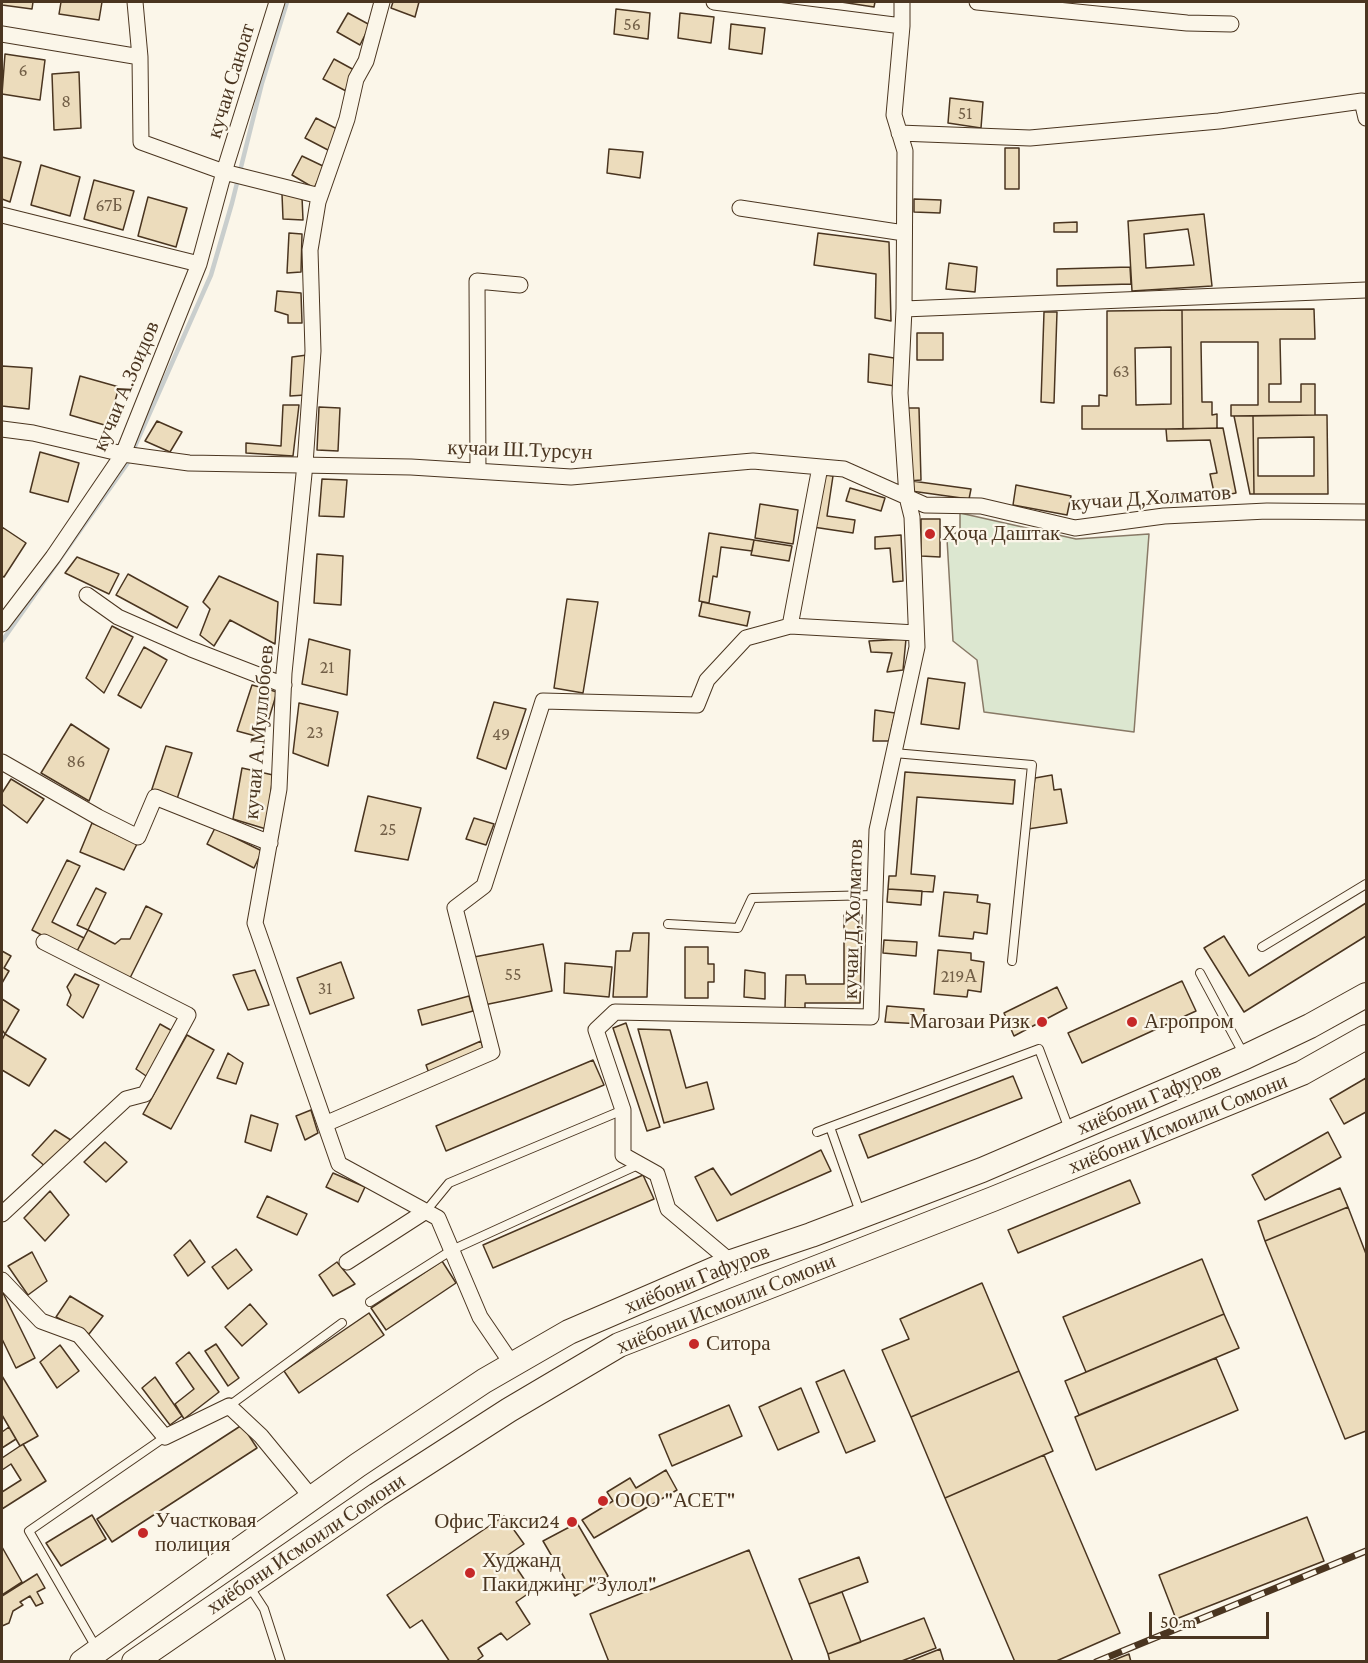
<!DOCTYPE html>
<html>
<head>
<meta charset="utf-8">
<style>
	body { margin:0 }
	#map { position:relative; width:1368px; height:1663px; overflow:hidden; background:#fbf6e9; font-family:"Crimson Pro",serif }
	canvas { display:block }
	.frame { position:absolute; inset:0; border:3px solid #4a3520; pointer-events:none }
	.scale { position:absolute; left:1149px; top:1612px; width:120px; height:27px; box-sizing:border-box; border:3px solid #4a3520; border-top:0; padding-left:8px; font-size:18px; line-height:21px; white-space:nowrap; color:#4a3520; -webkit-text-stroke:4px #fbf6e9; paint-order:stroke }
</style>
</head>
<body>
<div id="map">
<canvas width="1368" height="1663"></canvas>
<div class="frame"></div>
<div class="scale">50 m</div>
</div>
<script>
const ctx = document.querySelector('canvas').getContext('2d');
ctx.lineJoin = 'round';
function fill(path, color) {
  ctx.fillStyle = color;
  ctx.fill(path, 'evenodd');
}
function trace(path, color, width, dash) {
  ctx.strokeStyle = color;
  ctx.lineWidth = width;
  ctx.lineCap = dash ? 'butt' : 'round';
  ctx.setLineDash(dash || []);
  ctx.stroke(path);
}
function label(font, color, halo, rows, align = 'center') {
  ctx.font = font + ' "Crimson Pro",serif';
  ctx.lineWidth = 4.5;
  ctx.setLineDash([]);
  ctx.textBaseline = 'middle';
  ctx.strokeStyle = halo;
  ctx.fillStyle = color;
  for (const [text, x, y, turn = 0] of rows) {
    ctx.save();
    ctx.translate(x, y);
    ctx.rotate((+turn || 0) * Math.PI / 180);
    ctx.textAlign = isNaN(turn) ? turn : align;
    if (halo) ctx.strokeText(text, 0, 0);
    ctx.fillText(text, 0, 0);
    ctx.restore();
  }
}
const green = new Path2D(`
	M960,513L1076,539L1149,534L1134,732L984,712L977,660L953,641L947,539L960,530Z`);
fill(green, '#dce7d0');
trace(green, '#887966', 1.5);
trace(new Path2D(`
	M2,641L127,464L160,390L211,275L232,203L262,83L287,2`), '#c9cecd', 4.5);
const building = new Path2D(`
	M2,2H33L32,9L2,5Z
	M61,2H102L99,20L59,14Z
	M393,2H419L415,17L391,8Z
	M841,2H875L874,7Z
	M616,9L650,13L648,39L614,34Z
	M348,13L370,25L360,45L337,32Z
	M680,13L714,17L711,43L678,38Z
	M731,24L765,28L762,54L729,49Z
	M5,54L45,60L40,100L2,94Z
	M334,59L356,71L346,91L323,79Z
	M79,72L81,128L54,130L52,74Z
	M950,98L983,102L981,128L948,123Z
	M316,118L339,130L328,150L305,138Z
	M1005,148H1019V189H1005Z
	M609,149L643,152L640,178L607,173Z
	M302,156L325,167L314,188L292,175Z
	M2,157L21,162L10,202L2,199Z
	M41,165L80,177L70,216L31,205Z
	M94,180L134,191L123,230L84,219Z
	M282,194L302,197L303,220L283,219Z
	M148,197L187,208L176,247L138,236Z
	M914,199L941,200L940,213L914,212Z
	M1204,214L1212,286L1132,291L1128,221ZM1188,229L1194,265L1146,268L1144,234Z
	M1077,222V232H1054V223Z
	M289,233L302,234L301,272L287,273Z
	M818,233L889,242L891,321L875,318L876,274L814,265Z
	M949,263L977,267L975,292L946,289Z
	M1130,267L1131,284L1057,286V269Z
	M277,291L301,293L302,323H288V315L275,311Z
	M1314,309L1315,339H1280L1281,384H1269V402H1301V384H1315V415L1231,416V405H1258V342H1201L1202,402H1212V415L1217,414V428L1183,429L1182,310Z
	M1182,310L1183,429H1082V406H1099V395L1107,396V311ZM1171,347V404L1136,405L1135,348Z
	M1044,312H1057L1054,403L1041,402Z
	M917,333H943V360H917Z
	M869,354L894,358L895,386L868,382Z
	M307,355L305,395L290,396L292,357Z
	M2,366L32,368L29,409L2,406Z
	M80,376L119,387L108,426L70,415Z
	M283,405H299L293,456L246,453V443L281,446Z
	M319,407L340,408L338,451L317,450Z
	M907,408H919L921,480L909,481Z
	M1315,415H1327L1328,494H1254L1253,416ZM1314,437V476H1258V438Z
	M1234,416H1253L1254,494H1250Z
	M157,421L182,432L170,452L145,441Z
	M1223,428L1236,493L1215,497L1210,474L1217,473L1210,440L1167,441L1166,429Z
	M40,452L79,463L68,502L30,492Z
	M821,474L833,476L827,516L855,520L853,533L813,527Z
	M322,479L347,480L344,517L319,516Z
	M912,481L971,489L969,499L911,491Z
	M1016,485L1071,496L1067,515L1013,505Z
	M850,488L885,498L881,511L846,501Z
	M760,504L798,510L793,544L755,538Z
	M921,519H940V557L921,556Z
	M2,527L26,543L4,577L2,576Z
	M709,533L754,540L752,551L721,547L717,577L713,576L709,603L699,601Z
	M901,535L903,581L893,582L890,548L875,549V537Z
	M754,540L792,546L789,561L751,555Z
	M317,554L343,556L341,605L314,603Z
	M77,557L119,574L109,594L65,573Z
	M128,574L188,607L177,628L116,595Z
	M219,576L278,602L275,644L230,620L214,646L200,635L210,609L203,602Z
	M567,599L598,602L583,693L554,688Z
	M702,602L750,612L747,626L699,616Z
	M112,626L133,637L104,693L86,678Z
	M309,639L350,650L347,695L302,684Z
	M906,639L903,670L887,672L892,653L871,652L869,641Z
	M144,647L167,660L141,708L118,695Z
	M928,678L965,683L959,729L921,724Z
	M252,685L277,692L263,738L237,731Z
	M494,702L526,709L506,769L477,758Z
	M299,703L338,712L328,766L293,753Z
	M875,710L895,713L889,741H873Z
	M71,724L109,749L89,801L41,773Z
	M166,746L192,753L177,799L151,792Z
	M242,768L273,775L266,829L233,819Z
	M905,772L1015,780L1013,804L917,797L911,874L935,876L933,892L888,889L889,876H896Z
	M1052,775L1054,790L1061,789L1067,823L1028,829L1035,778Z
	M11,779L44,799L27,823L2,804V793Z
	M368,796L421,808L408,860L355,851Z
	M474,818L494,824L486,845L466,839Z
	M92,823L137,844L124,870L80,852Z
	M215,828L262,851L254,868L207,844Z
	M67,860L80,866L52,922L84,938L76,953L32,930Z
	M96,888L106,893L88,930L77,925Z
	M888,889L922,891L921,905L887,902Z
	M944,892L978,895L977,902L990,904L987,934L974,932L973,939L939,936Z
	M1366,903V936L1244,1012L1204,948L1224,936L1249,976Z
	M146,906L162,914L129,980L76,953L88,930L115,944L121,939H130Z
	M844,915H862L860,1003H805V1008H785L786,975H805L806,984H844Z
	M633,933H649L647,997H613L616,951H630Z
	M884,940L917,942L916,956L883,953Z
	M543,944L552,991L484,1005L474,957Z
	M685,947H708V964H714V982H708V998H685Z
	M938,950L971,953V960L984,962L981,992L968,990L967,997L934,994Z
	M2,951L11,956L4,968L9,971L2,983Z
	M341,962L354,998L310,1014L297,978Z
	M565,963L612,967L609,997L564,993Z
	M255,970L269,1005L248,1010L233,975Z
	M745,970L765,973V999L744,997Z
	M75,974L99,985L83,1018L67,1005L71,995L67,987Z
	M1182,981L1196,1011L1082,1063L1068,1033Z
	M1057,987L1067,1008L1014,1036L1004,1013Z
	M469,996L473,1011L422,1025L418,1010Z
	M2,999L19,1010L5,1034L2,1030Z
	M887,1006L924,1009L923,1024L885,1022Z
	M626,1023L660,1127L647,1131L613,1028Z
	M160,1024L174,1032L149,1078L136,1069Z
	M638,1029L670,1030L686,1088L707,1082L714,1109L664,1123Z
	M5,1034L46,1059L29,1086L2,1070V1040Z
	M187,1035L214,1050L171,1129L143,1114Z
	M481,1041L484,1052L430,1076L426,1065Z
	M228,1053L243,1063L236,1084L217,1078Z
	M593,1060L604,1085L446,1151L436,1126Z
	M1013,1076L1022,1098L868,1158L859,1135Z
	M1366,1078V1112L1344,1124L1330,1099Z
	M311,1110L318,1133L305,1140L296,1116Z
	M251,1115L278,1124L271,1151L245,1142Z
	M55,1130L74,1142L47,1168L32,1155Z
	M1328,1132L1341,1157L1265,1200L1252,1175Z
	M105,1142L127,1162L106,1182L84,1162Z
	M821,1150L831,1171L717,1221L695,1177L713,1168L731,1195Z
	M333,1173L365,1187L358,1202L326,1187Z
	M643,1175L654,1199L493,1268L483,1245Z
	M1130,1180L1140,1203L1018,1253L1008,1230Z
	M1340,1188L1348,1207L1265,1241L1258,1221Z
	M50,1191L69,1215L45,1241L24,1218Z
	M267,1196L307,1214L297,1235L257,1217Z
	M1348,1207L1366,1254V1431L1345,1439L1265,1241Z
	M190,1240L205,1262L188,1276L174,1255Z
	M236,1249L252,1270L228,1289L212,1267Z
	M32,1252L47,1281L28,1295L8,1266Z
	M1202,1259L1224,1314L1086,1372L1063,1317Z
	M442,1261L456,1283L386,1330L371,1308Z
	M337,1262L355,1284L333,1296L319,1275Z
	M982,1283L1019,1371L911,1417L882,1350L909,1339L900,1319Z
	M2,1291L35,1358L16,1368L2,1339Z
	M70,1296L103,1316L89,1334L56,1317Z
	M250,1304L267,1324L242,1346L225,1327Z
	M369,1313L384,1335L299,1393L284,1371Z
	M1224,1314L1239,1348L1079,1415L1065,1381Z
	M216,1344L239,1378L228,1386L205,1351Z
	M60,1345L79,1371L57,1388L40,1362Z
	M189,1352L219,1392L184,1419L175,1404L194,1389L176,1363Z
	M1216,1358L1238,1410L1096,1470L1075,1417Z
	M844,1370L875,1441L846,1453L816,1382Z
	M1019,1371L1053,1451L945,1498L911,1417Z
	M2,1376L38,1436L20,1446L2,1415Z
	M155,1377L182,1416L170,1425L142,1388Z
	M801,1388L819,1432L778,1450L759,1407Z
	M729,1405L742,1436L672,1466L659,1435Z
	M242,1425L257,1448L112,1542L97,1519Z
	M9,1427L16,1439L2,1448V1432Z
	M23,1444L46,1481L2,1509V1492L21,1480L11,1464L2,1470V1458Z
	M1044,1455L1120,1633L1054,1662H1015L945,1498Z
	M666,1470L677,1490L594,1538L582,1520L613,1501L607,1492L630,1478L636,1488Z
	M92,1515L106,1539L61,1566L46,1543Z
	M504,1516L524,1544L508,1555L532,1591L516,1602L530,1624L507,1640L501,1633L478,1648L483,1656L475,1662H450L422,1620L410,1628L387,1595Z
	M1307,1517L1324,1561L1176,1619L1159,1575Z
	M577,1523L608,1576L575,1596L543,1541Z
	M2,1547L22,1582L2,1595Z
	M749,1550L793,1662H609L590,1614Z
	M859,1557L868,1582L809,1604L799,1579Z
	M37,1574L45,1588L37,1592L43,1603L36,1606L30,1596L20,1602L23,1605L13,1611L9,1623L2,1626V1596Z
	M842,1592L861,1642L828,1654L809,1604Z
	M924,1618L936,1648L899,1662H830L828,1654Z
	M940,1649L944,1662H907Z
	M1129,1654L1131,1662H1109Z`);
fill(building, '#ecdcbc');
trace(building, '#4a3520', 1.5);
const service = new Path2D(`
	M894,753L1032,765L1012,961
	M668,924L738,928L752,898L875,895
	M1262,947L1366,884
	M1200,973L1243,1053
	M830,1127L1039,1049L1069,1129
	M817,1132L830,1127L860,1212
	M426,1211L449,1183L623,1110
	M370,1302L452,1250L640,1164
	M229,1406L342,1323
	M249,1586L264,1609L281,1662
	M97,1649L29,1531L165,1437`);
const minor = new Path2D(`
	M135,2L140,57
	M382,2L366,61L356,79L347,119L318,202L310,250L313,351L305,464L284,673L279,789L255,923L339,1164L438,1218L480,1317L512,1364
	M714,2L902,26
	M977,2L1187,23L1231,24
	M2,34L140,57L141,142L224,172L320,196
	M899,133L1030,138L1219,121L1362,101L1366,118
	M740,208L904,233
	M2,215L199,264
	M904,309L1366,290
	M2,429L33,433L123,454L189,463L411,467L571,477L753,461L844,469L925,505L981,506L1075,528L1164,516L1267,511L1366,512
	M478,471L477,281L520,285
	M87,595L118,617L191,649L284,685
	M2,624L53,557L123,454L199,264L224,172L277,2
	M790,626L916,633
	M2,762L98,817L138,837L155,797L270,843
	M325,1124L492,1052L455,908L484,886L543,701L697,705L707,680L746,638L790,626L820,467
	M2,1214L126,1099L145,1094L188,1015L44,942
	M347,1262L426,1211
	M731,1262L668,1209L657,1174L623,1155V1110L596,1030L615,1012L871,1017L877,830L917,647L912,517L907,497L900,393L904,309L905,151L894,115L902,26V2
	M2,1280L41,1321L79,1335L165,1437L229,1406L261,1436L312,1498`);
const trunk = new Path2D(`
	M82,1662L358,1465L484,1381L569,1332L731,1262L811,1235L982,1170L1245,1057L1310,1026L1366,995
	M134,1662L377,1495L509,1410L619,1345L993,1199L1302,1073L1366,1037`);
trace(service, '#4a3520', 10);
trace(minor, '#4a3520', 17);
trace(trunk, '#4a3520', 26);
trace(service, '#fbf6e9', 8);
trace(minor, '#fbf6e9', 15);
trace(trunk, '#fbf6e9', 24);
const rail = new Path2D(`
	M1096,1662L1366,1551`);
trace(rail, '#4a3520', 7);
trace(rail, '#fbf6e9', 4.5, [14]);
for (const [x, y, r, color] of [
	[930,534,6,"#c62828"],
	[1042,1022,6,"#c62828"],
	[1132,1022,6,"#c62828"],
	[694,1344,6,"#c62828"],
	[603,1501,6,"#c62828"],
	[572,1522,6,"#c62828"],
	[143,1533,6,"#c62828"],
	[470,1573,6,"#c62828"]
]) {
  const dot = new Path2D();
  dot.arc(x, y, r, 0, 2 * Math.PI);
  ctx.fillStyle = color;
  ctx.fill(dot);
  trace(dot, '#fbf6e9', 2);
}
label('18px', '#725f47', null, [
	["56",632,24],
	["6",23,70],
	["8",66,101],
	["51",965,113],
	["67Б",109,205],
	["63",1121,371],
	["21",327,667],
	["23",315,732],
	["49",501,734],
	["86",76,761],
	["25",388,829],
	["55",513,974],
	["219А",959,976],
	["31",325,988]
]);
label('21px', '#4a3520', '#fbf6e9', [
	["кучаи Саноат",231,81,-73],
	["кучаи А.Зоидов",126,386,-67],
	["кучаи Ш.Турсун",520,450,2],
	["кучаи Д,Холматов",1151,498,-4],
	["кучаи А.Муллобоев",259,732,-85],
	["кучаи Д,Холматов",853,919,-88],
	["хиёбони Гафуров",1149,1099,-23],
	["хиёбони Исмоили Сомони",1178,1124,-22],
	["хиёбони Гафуров",697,1279,-22],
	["хиёбони Исмоили Сомони",726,1304,-22],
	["хиёбони Исмоили Сомони",306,1544,-34]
]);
label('21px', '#4a3520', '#fbf6e9', [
	["Ҳоҷа Даштак",942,534],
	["Магозаи Ризк",1030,1022,"right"],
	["Агропром",1144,1022],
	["Ситора",706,1344],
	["ООО \"АСЕТ\"",615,1501],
	["Участковая",155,1521],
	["полиция",155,1545],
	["Офис Такси24",560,1522,"right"],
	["Худжанд",482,1561],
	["Пакиджинг \"Зулол\"",482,1585]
], 'left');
</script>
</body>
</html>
